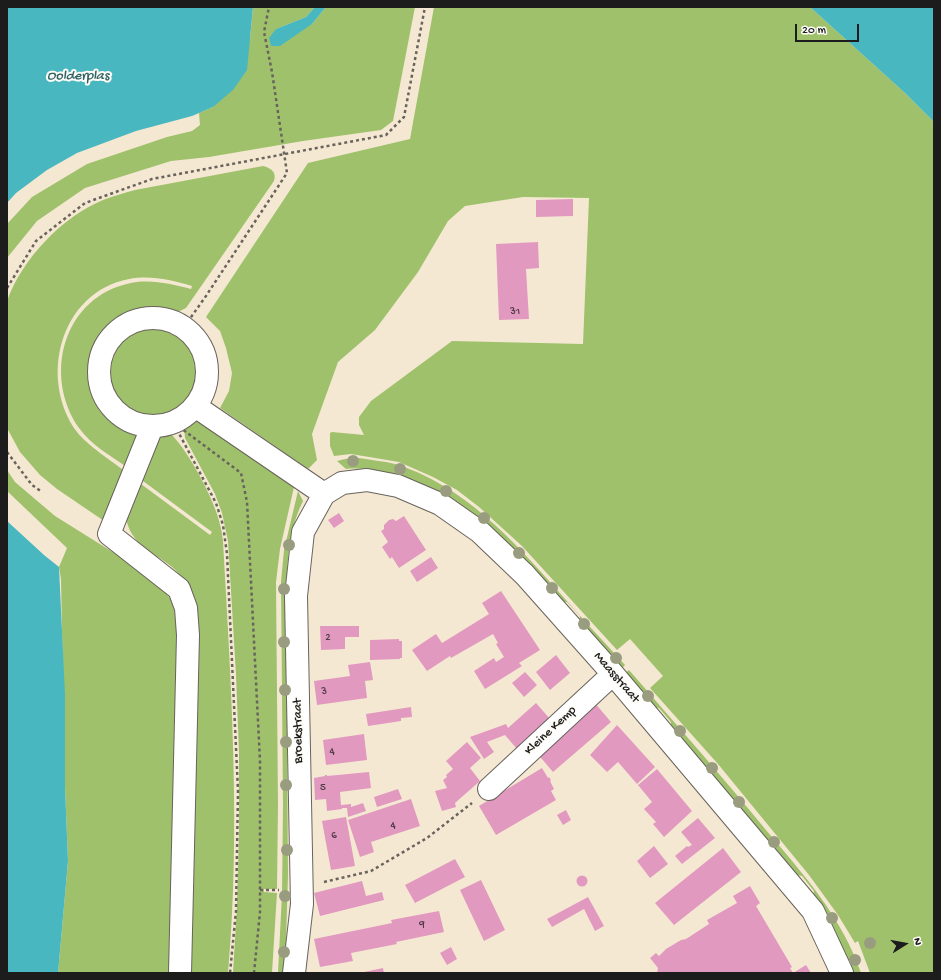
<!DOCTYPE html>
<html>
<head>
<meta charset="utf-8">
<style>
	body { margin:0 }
	#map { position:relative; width:941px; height:980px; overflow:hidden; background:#f5e8d2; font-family:"Gochi Hand",sans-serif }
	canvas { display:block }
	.frame { position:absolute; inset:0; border:8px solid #1c1c1c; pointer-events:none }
	.north { position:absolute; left:885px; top:924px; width:40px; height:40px; -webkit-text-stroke:3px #fdfcf7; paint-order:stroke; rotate:79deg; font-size:11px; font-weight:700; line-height:16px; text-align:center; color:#1c1c1c }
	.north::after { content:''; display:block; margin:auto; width:14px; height:18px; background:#1c1c1c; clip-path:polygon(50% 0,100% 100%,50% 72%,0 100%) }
	.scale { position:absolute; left:795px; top:24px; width:64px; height:18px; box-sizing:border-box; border:2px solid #1c1c1c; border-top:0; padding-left:5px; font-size:12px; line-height:14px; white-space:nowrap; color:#1c1c1c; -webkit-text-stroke:3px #fdfcf7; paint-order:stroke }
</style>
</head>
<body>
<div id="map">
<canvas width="941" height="980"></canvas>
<div class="frame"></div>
<div class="north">N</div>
<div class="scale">20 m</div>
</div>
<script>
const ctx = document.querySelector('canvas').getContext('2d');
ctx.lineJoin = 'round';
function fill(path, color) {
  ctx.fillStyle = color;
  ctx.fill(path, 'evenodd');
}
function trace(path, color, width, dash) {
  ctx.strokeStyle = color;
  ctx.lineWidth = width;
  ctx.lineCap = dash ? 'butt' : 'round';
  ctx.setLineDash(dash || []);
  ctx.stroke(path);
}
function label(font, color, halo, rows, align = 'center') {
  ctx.font = font + ' "Gochi Hand",sans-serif';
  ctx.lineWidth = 4;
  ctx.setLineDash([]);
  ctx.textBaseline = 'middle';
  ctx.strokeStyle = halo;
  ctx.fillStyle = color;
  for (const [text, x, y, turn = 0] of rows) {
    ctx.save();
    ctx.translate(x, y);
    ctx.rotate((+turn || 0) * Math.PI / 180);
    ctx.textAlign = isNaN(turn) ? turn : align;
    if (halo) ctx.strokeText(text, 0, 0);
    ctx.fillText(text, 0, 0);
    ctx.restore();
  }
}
fill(new Path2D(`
	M253,7H315L306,17L276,29L312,24L326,7H415L393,121L381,130L303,141L209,157L171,161L85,188L37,221L7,258V224L32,197L87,164L167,137L192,131L200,125L199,113L213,107L250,39Z
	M434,7H810L905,93L934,122V973H870L858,941L855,943L838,915L809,875L718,764L650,688L663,676L630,639L617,650L522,546L479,507L457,490L433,477L399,462L351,454L334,456L330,446V433L332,432L364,435L359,425V417L371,401L452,341L583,344L589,198L523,197L465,206L448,221L418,272L375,330L338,362L312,434L317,460L308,469L220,408L229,391L232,373L226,348L220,331L206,317L308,163L410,139Z
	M263,166C271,168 277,172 274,181L186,308L176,313C163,309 150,307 137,311C89,325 73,390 114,421C122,427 132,430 142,433L128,468C111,456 91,445 79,428C42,375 64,296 131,283C152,279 171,284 191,289L192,286C171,280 151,275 129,279C60,292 38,379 77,432C88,446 112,461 126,472L107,523L57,489L40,475L20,452L7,428V301C22,259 62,217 103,200C113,196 124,193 135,190Z
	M107 372a46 46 0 1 1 92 0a46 46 0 1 1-92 0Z
	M192,420H198L294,487L280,549L276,582L278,805L277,889H264V892L277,893L272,973H233L237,905L239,830V753L236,675L228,541L222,513L215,494L185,438L184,425Z
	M169,432C187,449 209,490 217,514C220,523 222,532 223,541C231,685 241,829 228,973H183L182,578C179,575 176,570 172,567C152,551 131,545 126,518L154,442L161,434ZM143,481L212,532L210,535L141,484Z
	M359,458C370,460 383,461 395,464C463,485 512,539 558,591C580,616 603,641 625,665L620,670L579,626L580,616L567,602H557L405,477C385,472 367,467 346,469L337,461L345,459Z
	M7,470L15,482L55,516L127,561L162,588L172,601L181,638L171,941L168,973H58L68,861L65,787L61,579L59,567L67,548L7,491Z
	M298,491L303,501C283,541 287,588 288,632C288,668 289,705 289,741L287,742L288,875L285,973H278L282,894L283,805L281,582L284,550Z
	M629,670C675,723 721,775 766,830C803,874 842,917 861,973H853L812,900L814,891L802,876L793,874L671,731V722L659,708L650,707L623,675Z`), '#9fc16b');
fill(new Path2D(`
	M7,7H253L247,70L233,90L213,107L192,116L136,131L77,153L47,170L16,193L7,203Z
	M315,7H326L312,24L280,46H271L269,38L276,29L306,17Z
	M810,7H934V122L905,93Z
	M7,521L44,555L59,567L65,695V787L68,861L58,973H7Z`), '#48b7c0');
fill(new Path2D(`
	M573,199V216L536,217V200Z
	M538,242L539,268L526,269L529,319L499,320L496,244Z
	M339,513L344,521L334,528L328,520Z
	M404,516L426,550L399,568L392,557L390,559L382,547L388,542L381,531L384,529V525L389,520L393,519L396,521Z
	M431,557L438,568L417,582L410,571Z
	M501,591L540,650L519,663L522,666L485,689L474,671L494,658L496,662L504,657L496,644L498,643L493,634L451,658L450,656L427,671L412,650L436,634L442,643L489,614L482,603Z
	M320,626H359V637H345V649L321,650Z
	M399,639V641H402V658H400V659L370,660V640Z
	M556,655L570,673L550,690L536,672Z
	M370,662L373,680L365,681L367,698L317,705L314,681L350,676L348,665Z
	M525,672L537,685L524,697L512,683Z
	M594,702L611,722L553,772L536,752Z
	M536,703L550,719L517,749L505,735L487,742L494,752L484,759L470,737L506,724L508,728Z
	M411,707L412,717L401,718V721L368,726L366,714Z
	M617,725L655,767L637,784L618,762L607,772L590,755Z
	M364,734L367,760L326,765L323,740Z
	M467,742L481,758L470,768L480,781L455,803L456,807L442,811L435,791L447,788L443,780L447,777L446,775L453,769L446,761Z
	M542,768L548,778L549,777L551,780L550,781L554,789L551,791L556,800L496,835L479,806Z
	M657,769L692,811L664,837L653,824L656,822L644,809L652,802L638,785Z
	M369,772L371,788L340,792L341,805L351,804V807L363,803L366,811L348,817L347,808H342V809L327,811L326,799L315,800L314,778L325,776V775H327V776Z
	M398,789L402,799L377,807L374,797Z
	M411,799L420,826L371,842L374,852L360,857L348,820Z
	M566,810L571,820L563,825L557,815Z
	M346,817L355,866L331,870L322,821Z
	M698,818L715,838L682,864L675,856L687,846L688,847L692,845L681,832Z
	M654,846L668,864L650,878L637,861Z
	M723,848L741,872L674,925L655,903Z
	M455,859L465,877L415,903L405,885Z
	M576.5 881a5.5 5.5 0 1 1 11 0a5.5 5.5 0 1 1-11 0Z
	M481,880L505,930L484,941L460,890Z
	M362,881L366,896L382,892L384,900L320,916L314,893Z
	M750,886L760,903L756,906L792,967L790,968L793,973H657L658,968L650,958L656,953L659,956L666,949L681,940L686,939L709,924L707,920L737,903L733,896Z
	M588,897L604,926L595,931L584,909L552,927L547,919Z
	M439,911L444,932L396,942L397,944L351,953L353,961L320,967L314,939L392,923L391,920Z
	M451,947L457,959L447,965L440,953Z
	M806,965L811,973H793Z
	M383,968L384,973H364V972Z`), '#e299c0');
const minor = new Path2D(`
	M99 372a54 54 0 1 1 108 0a54 54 0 1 1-108 0Z
	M195,406L324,494
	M152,427L109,534L179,589L186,608L188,635L180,973
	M324,494L342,483L367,480L398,486L440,504L480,532L525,575L613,674L813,911L842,973
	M489,789L613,674
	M294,973L302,904L296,596L303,532L324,494`);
trace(minor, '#68635c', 24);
trace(new Path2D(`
	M7,288L36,241L85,203L152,179L386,135L404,117L425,7
	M184,327L206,296L287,173L272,72L264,32L269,7
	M174,423L241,473L247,502L260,761V912L254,973
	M174,424L216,503L223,525L227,554L238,791L236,911L230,973
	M7,452L32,485L42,492
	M324,882L371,871L427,838L472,803
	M260,890H279`), '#68635c', 2.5, [3, 3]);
trace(minor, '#fff', 22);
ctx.fillStyle = '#9a9c80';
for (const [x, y] of [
	[353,461],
	[400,469],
	[446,491],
	[484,518],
	[289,545],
	[519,553],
	[552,588],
	[284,589],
	[584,624],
	[284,642],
	[616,658],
	[285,690],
	[648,696],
	[680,731],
	[286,742],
	[712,768],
	[286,785],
	[739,802],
	[774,842],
	[287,850],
	[285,896],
	[832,918],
	[870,943],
	[284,952],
	[855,960]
]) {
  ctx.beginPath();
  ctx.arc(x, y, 6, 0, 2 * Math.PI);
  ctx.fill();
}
label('11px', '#4e3b45', null, [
	["31",515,312],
	["2",328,638],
	["3",324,692],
	["4",332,752],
	["5",323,788],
	["4",393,826],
	["6",334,836],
	["9",422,925]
]);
label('13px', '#1c1c1c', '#fdfcf7', [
	["Maasstraat",616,678,49],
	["Broekstraat",299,731,-91],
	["Kleine Kemp",551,731,-43]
]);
label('italic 14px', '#306266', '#fdfcf7', [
	["Oolderplas",78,77]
]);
</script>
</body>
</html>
